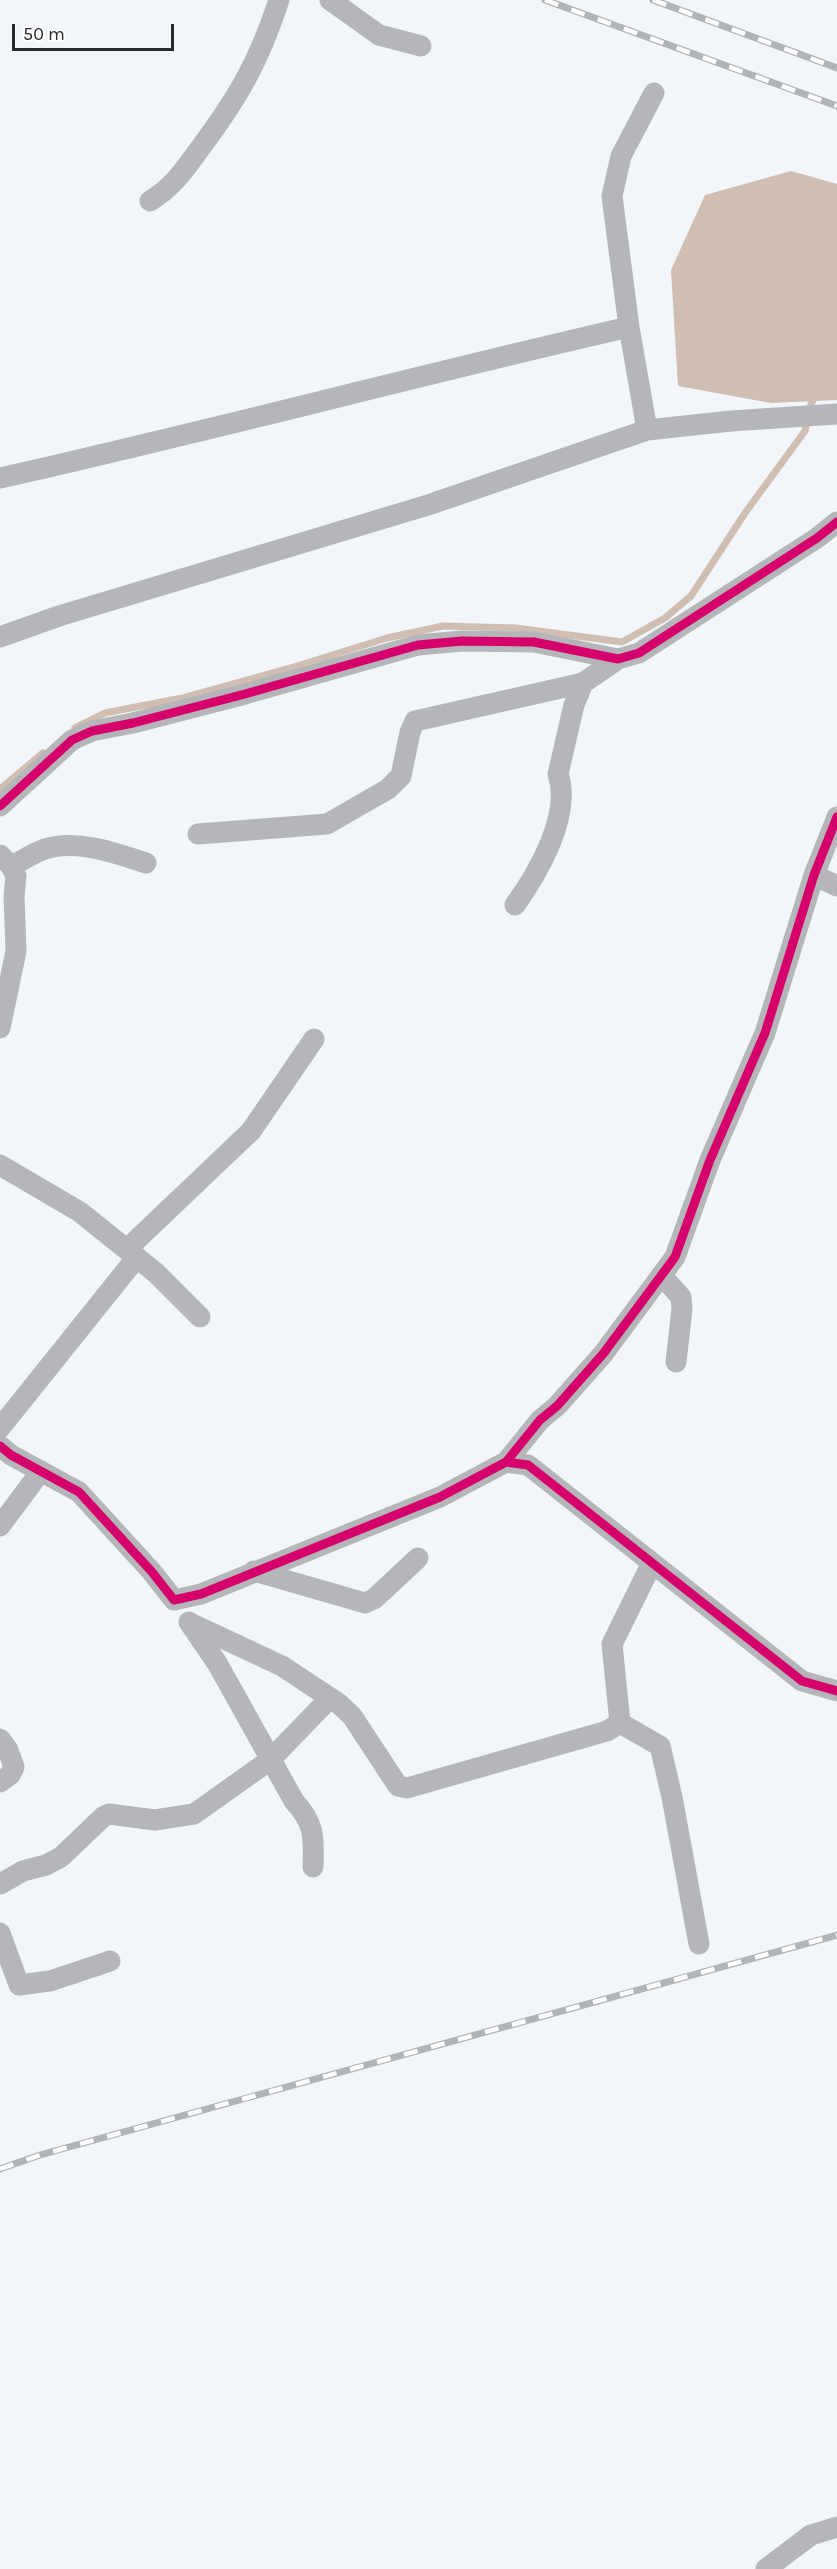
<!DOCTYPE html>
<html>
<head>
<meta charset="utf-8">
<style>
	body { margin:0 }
	#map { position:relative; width:837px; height:2569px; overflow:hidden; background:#f2f5fa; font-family:Karla,sans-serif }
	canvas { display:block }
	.scale { position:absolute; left:12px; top:24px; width:162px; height:27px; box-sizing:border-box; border:3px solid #272a2e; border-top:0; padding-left:8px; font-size:18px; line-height:21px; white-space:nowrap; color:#272a2e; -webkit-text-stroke:4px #fff; paint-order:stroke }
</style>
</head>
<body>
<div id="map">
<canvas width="837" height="2569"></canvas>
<div class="scale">50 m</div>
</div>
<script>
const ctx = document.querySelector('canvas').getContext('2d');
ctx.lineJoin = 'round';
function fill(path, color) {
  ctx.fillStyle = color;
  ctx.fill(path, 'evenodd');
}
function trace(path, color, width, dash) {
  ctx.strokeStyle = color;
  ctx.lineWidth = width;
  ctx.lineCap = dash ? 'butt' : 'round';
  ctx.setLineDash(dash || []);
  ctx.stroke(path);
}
fill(new Path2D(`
	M791,171L837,184V400L771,403L678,386L671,270L705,195Z`), '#cfbeb1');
trace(new Path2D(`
	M75,728L105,713L182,698L297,666L387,638L443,626L516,628L622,642L665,618L691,596L745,513L805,431L809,409L816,394
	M0,789L43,753`), '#cfbeb1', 7);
trace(new Path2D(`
	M330,0L379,35L421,46
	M150,201C172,188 186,168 201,147C239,96 259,61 279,0
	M647,430L629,327L612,196L621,156L654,93
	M0,478C210,431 419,375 629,327
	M0,637L59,616L428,505L647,430L731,421L837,414
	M0,806L72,740L92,731L133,723L245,694L418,645L462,641L534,642L618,659L639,653L817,538L837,522
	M198,834L327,824L388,789L401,776L410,732L415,721L583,683
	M0,855L11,866L16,876L14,896L16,951L0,1028
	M11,866C22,861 33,853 45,849C77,839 116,853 146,863
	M814,875L837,886
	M515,905C538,873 572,815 558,774L574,705L583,683L618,659
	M0,1165L80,1212L156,1273L200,1317
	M127,1249L251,1131L314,1039
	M662,1276L681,1297L682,1309L676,1362
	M0,1428L137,1257
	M0,1446L11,1455L79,1492L152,1572L174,1600L201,1594L440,1497L506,1462L528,1465L802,1681L837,1691
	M506,1462L540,1420L557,1406L603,1354L675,1257L710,1160L765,1033L814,875L837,817
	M0,1526L41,1471
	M254,1571L365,1603L374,1599L418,1558
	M189,1622L217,1663L294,1801C315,1824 314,1837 313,1867
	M190,1623L282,1666L338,1703L352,1716L398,1786L407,1788L607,1731L620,1723L612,1644L652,1563
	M620,1723L660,1746L672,1797L699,1944
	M0,1739L8,1750L14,1767L10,1775L0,1782
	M0,1884L23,1871L46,1865L61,1857L103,1817L109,1814L155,1820L194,1814L270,1760L330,1698
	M0,1933L19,1985L50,1981L110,1961
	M766,2569L811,2535L837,2527`), '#b5b6b9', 21);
const rail = new Path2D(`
	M545,0L837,106
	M653,0L837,68
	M0,2169L40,2155L837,1935`);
trace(rail, '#b1b4b6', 7);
trace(rail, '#fff', 4.5, [14]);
trace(new Path2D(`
	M0,806L72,740L92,731L133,723L245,694L418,645L462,641L534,642L618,659L639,653L817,538L837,522
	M0,1446L11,1455L79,1492L152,1572L174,1600L201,1594L440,1497L506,1462L528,1465L802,1681L837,1691
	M506,1462L540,1420L557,1406L603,1354L675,1257L710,1160L765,1033L814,875L837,817`), '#d6006c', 9);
</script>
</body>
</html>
